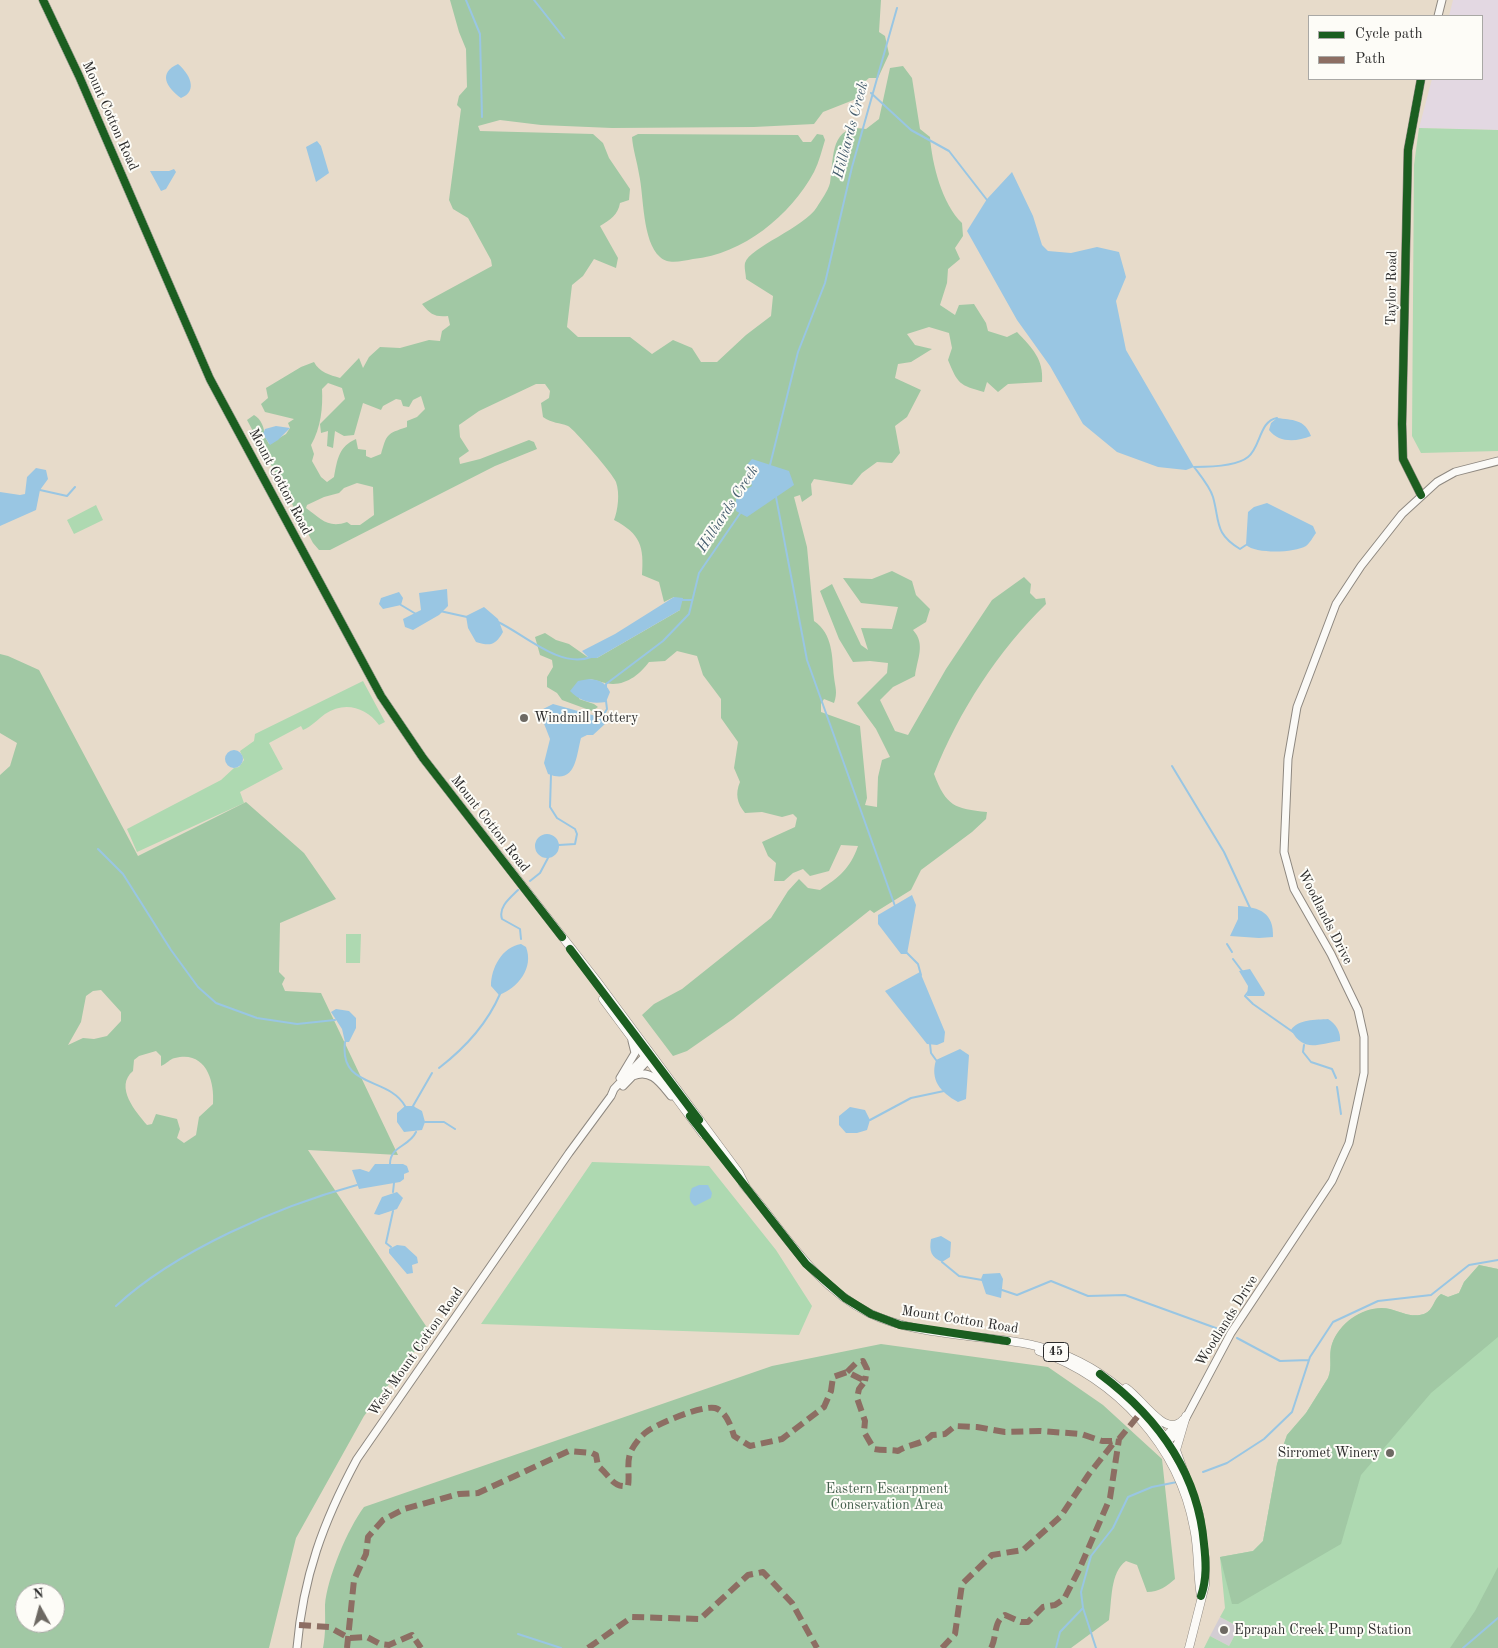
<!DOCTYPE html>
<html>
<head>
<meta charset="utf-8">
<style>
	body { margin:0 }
	#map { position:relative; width:1498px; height:1648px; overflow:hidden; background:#e7dbca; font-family:"Old Standard TT",serif }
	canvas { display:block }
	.legend { position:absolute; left:1308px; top:15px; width:175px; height:65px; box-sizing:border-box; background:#fdfcf7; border:1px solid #a9a8a5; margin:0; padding:6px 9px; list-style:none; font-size:15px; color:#2b2b2b }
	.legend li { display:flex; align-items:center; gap:10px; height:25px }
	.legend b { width:25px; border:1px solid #a9a8a5 }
	.north { position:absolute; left:15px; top:1583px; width:50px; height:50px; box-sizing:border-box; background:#fdfcf7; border:1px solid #a9a8a5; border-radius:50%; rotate:353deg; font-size:14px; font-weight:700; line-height:20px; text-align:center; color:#2b2b2b }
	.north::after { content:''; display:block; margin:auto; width:18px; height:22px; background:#6d6963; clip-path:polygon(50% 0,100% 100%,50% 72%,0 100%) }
</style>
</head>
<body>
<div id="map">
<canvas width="1498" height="1648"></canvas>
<ul class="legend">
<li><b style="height:6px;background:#1b5e20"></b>Cycle path</li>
<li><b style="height:6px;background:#8d6e63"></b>Path</li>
</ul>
<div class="north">N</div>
</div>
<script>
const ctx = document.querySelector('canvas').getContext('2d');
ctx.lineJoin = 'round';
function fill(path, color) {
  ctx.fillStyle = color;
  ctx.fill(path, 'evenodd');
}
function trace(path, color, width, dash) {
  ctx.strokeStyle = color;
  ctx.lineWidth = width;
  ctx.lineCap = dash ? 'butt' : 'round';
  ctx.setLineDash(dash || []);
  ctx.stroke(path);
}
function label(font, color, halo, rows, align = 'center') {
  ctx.font = font + ' "Old Standard TT",serif';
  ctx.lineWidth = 4;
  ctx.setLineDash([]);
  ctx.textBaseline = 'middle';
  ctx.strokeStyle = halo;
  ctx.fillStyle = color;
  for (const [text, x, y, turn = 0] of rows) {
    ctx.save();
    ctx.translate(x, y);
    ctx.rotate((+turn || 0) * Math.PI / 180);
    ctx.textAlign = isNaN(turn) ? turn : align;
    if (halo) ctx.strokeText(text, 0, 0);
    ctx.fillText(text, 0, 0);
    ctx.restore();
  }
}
fill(new Path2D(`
	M1453,0H1498V130L1419,128L1432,79H1482V16H1449Z`), '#e3d8e2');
fill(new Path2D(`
	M1220,1617L1239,1627L1229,1646L1210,1636Z`), '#d3cdd3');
fill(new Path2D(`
	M1419,128L1498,130V451L1421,453L1412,436L1414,165Z
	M96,505L103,520L74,534L67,520Z
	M363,681L385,722L379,725C366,707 344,701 325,714C317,720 312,726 303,730L301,726L269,743L283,769L240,792L244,803L137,852L127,829L221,780L234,768L239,767L244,760L240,751L254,741L255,734Z
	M346,934H361L360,963H346Z
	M592,1162L709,1166L776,1250L812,1306L799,1335L481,1324Z
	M1479,1265L1498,1269V1648H1204L1210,1636L1229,1646L1239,1627L1220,1617L1225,1608L1220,1557L1253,1551L1263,1541L1277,1464L1287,1435L1306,1413L1328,1378C1333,1367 1328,1355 1332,1344C1340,1322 1367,1304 1390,1309C1401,1312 1412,1318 1424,1314C1434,1310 1434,1299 1441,1294L1448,1297L1459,1293L1464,1282Z`), '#aed9b1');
fill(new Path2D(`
	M450,0H881L879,32L885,36L889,54L878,78H869L859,87L856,99L823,112L814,124L754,127L612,128L541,125L500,120L478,126L480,131L593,134L603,143L609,158L630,189L629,200L620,203C618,215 610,220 600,226L618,258L616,268L594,259L583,276L572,285L567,327L578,337H630L652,354L673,340L692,348L701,362H717L746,335L771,316L773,296L746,279C746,274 744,268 745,263C750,247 804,228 817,207C821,200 828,191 830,183C834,160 829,123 866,129L879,119L890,68L903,66L912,78L920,129L930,137C932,164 942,204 962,223L963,236L955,248L960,259L948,269L947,283L940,305L955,315L959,305L974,304L986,323L988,331L1007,337L1017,332C1032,348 1044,359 1042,382L1008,384L998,392L987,382L984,392C959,385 958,384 948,360L952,348L949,333L929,327L907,334L915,345L932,349L911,362L898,364L895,378L921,390L907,417L895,426L900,453L892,463L877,462L862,473L852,485L814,479L811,484L812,495L802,502L800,495L794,497L807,547L814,621C833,634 832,656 834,677C835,687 838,692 834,703L824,699L821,704V712L860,726L867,798L865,805L877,807L878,777L882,760L890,757L876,729L857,703L887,673L888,663L870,661L853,662L839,639L820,591L832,584L861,645L868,650L861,628L892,629L898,607L861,603L843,578L872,579L892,571L912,581L916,595L930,609L926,622L913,630C926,644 917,659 915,676L893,687L880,700L895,731L908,735L946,669L992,600L1024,577L1031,584L1030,593L1036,599L1045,598L1046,604C998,651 959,711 934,774C946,806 955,809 987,812L986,819L972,832L921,870L911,890L874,913L870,910L733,1019L687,1051L673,1056L642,1015L654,1004L682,989L771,918L788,891L799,879L808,888L820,890C839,877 850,869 858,846L841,845L829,871L810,876L803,869L793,873L784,881H774L776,863L768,856L762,842L795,827L797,818L793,814L782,817L762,812L745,813C737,803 735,794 740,782L734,768L738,742L721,718V699L703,675L697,656L677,651L665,661L649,662C641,673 628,684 613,684C605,684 597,680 589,679L579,699L594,704L598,707L592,711L562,700L557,693L547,687V677L553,667L552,660L540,655L535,637L545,633L556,640L569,644L589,658H597L680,610L674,597L664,602L659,582L642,575C644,547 641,534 614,520C618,510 620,493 616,482C613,474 574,429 568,426C559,422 553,424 543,417L541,403L549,398L550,391L545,384H536L479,411L459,425L460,437L469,451L459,458L460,464L480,459L529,440L534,442L537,449L495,466L330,550H319L313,543L247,420L254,415C261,419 265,428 264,435L269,444L286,434L290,428L288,423L294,419L265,412L261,404L268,398L266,388L301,367L314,362C319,372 330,375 340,378L359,358L363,368L369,357L380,347L400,348L429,340L440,341L442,331L450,325L448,316C435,317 431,315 422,304L492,266L491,260L468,218L453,209L449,200L461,109L457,105L459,96L467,87L466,49L459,32ZM328,383L342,388L345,399L320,424L321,433L328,431L327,446L333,448L335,431L344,436L354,435L363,403L381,410L383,406L396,399L401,400L403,406L409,407L413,400L421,396L425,409L417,417L407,421V427C386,434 387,434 381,454L371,458L366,456V450L358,449L356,439C339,446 337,460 334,477L327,482L321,477L312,461L314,454L311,445C321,428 323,407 322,389ZM357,483L373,487L374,515L360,525H351L347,522C328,529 320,518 306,508L307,505L324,497L339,493L344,488Z
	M638,134L798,135L803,142H811L817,134L823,135L825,140C822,150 819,162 814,172C790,216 743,254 693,259C682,261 668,265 660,257C642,241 644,196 639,174C637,161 633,150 632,137Z
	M0,654L8,656L39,670L138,856L246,802L304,853L336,899L280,923L279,972L285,978L282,984L285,991L321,993L398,1155L308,1150L430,1332L364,1416L296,1538L269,1648H0V775L10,766L17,743L0,733ZM101,990L121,1012V1021L107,1036L94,1039L83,1038L68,1045L81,1022L86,996L93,991ZM156,1051L161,1056V1066C167,1064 169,1059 175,1058C205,1050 215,1080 213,1104L199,1117L196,1135L184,1143L177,1138L180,1129L177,1119L156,1114L152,1124L147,1125C136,1112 114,1087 133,1071L134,1060L139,1056ZM25,1593H55V1623H25Z
	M1479,1265L1498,1269V1337L1431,1393L1361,1475L1341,1544L1238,1604H1232L1220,1557L1253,1551L1263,1541L1277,1464L1287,1435L1306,1413L1328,1378C1333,1367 1328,1355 1332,1344C1340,1321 1367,1304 1390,1309C1401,1312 1412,1318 1424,1314C1434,1310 1433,1299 1441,1294L1448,1297L1459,1293L1464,1282Z
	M881,1344L1048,1367L1103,1405L1162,1459L1175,1579C1167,1586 1159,1592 1147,1592L1137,1565L1126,1561C1110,1572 1112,1601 1109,1620L1071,1648H323C326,1633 325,1620 325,1605C327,1578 348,1528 364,1507L772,1366Z
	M1498,1567V1648H1450L1475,1611Z`), '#a1c8a4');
fill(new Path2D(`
	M178,64C189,73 199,91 181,98C166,87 158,73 178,64Z
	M317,141L321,146L329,173L316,182L306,147Z
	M174,169L176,172L166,189L161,191L150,171H169Z
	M1012,172L1033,216L1042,245L1048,251L1071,253L1097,247L1119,252L1126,277L1116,301L1126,350L1194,467L1186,470L1158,467L1117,452L1083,424L1050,366L1017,320L967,231L987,199Z
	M1277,418C1292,420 1305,419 1311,436C1296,442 1279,443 1269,430L1271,423Z
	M276,426L290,428L278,440L270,445L263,434L265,429Z
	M752,459L789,471L794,485L747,517L736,511V495L752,486L745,467Z
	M36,468L46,470L48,479L40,490L36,510L0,526V492L20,495L25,494L27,477Z
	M1267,503L1313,526L1316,533C1313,537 1310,543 1306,546C1294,553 1256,554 1246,545L1248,512L1254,507Z
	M447,589L448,606L439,615L413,630L405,627L403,619L421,610L419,593Z
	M399,592L403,598L401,605L383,609L379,604L381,598Z
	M674,597L683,598L680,610L597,658H589L582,651L615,634Z
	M484,607L498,619L503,632C495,646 490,646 476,642L468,628L466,616Z
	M589,679C600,680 605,682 610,692L606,702C591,704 581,702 570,691L578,681Z
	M553,704L603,718L606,723L593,735H587L581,738C576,757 576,785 548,774L544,763L550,739L541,716L543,709Z
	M225 759a9 9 0 1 1 18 0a9 9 0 1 1-18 0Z
	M535 846a12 12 0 1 1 24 0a12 12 0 1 1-24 0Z
	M912,895L916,905L907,954H901L878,924V915Z
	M1238,906C1260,907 1274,913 1273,937L1259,938L1230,936L1238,919Z
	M521,944L526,947C534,968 518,988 499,995L491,986C491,968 502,947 521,944Z
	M1250,969L1265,993L1264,996H1247L1248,986L1239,971Z
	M920,972L945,1032L944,1042L937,1045L927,1044L885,991Z
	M336,1009L349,1011L356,1018V1028L349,1042H345L342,1029L331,1012Z
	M1328,1019C1336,1024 1341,1032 1340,1041C1317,1044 1304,1053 1291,1030C1298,1019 1316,1020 1328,1019Z
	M960,1049L969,1055L966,1099L958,1102C940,1092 930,1080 936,1060Z
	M405,1106H413L422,1111L425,1122L422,1130L404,1132L397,1122V1113Z
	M850,1107L865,1110L870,1120L867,1130L857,1133H846L839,1125V1116Z
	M375,1164H403L407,1166L409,1172L404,1174V1179L400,1182L359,1189L352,1170L360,1169L369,1172Z
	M699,1185H708L712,1193L711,1198L695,1206C688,1201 689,1195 692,1188Z
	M397,1192L403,1198L397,1209L379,1215L374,1214L382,1197Z
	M941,1236L951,1242L950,1257L942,1262C931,1257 929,1251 931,1239Z
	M397,1245L405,1246L417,1257L418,1263L412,1265L413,1273L407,1274L389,1253V1249Z
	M1000,1273L1003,1279L1001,1298L986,1294L981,1279L983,1274Z`), '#99c6e3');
trace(new Path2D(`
	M466,0L480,34L482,117
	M534,0L564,38
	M871,93L911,130L949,151L987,200
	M770,465L798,352L825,283L852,167L897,8
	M1194,467C1200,475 1210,487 1213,497C1220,522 1214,533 1240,549L1246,545
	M1194,467C1208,467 1237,466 1248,457C1261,447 1259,421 1277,418
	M40,490L67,496L75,487
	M776,497L807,660L895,906
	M682,600H692
	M401,605L416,614
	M440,611L467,617
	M498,622C524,634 560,669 591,657
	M606,687V684L663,641L689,614L699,573L741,512
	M601,719L607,709L606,701
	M1172,766L1224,852L1250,908
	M551,774L550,807L557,818L575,829L577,834L575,844L559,845
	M98,849L123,874L171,950L198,987L216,1003L257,1018L297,1024L335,1020
	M530,881L540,873L549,856
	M518,890C510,898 498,907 502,919L520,929L521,939
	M1227,944L1232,952
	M906,952L918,964L921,975
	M1233,959L1242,971
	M1248,992L1245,996L1253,1004L1293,1032
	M345,1042C339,1089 388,1076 405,1106
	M930,1044L931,1053L936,1060
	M1304,1045L1303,1052L1311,1062L1332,1069L1336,1078
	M439,1068C465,1048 487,1024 500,994
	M1337,1087L1341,1114
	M414,1108L413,1106L432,1073
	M870,1120L911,1098L944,1091
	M425,1122H444L455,1129
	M390,1164C390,1146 409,1147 416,1132
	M393,1192L394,1183
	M391,1247L386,1243L393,1211
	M942,1262L959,1276L982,1280
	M999,1289L1017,1295L1051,1281L1088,1296L1125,1295L1224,1331
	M116,1306C175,1251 279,1206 357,1185
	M1237,1338L1280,1361L1309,1360
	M1203,1472L1227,1463L1264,1439L1292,1412L1310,1357L1333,1322L1378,1301L1431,1295L1469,1265L1498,1260
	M518,1634L561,1648
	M1056,1648L1060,1632L1083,1608
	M1096,1648L1083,1608L1081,1592L1091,1556L1113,1528L1128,1497L1152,1487L1177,1482
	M1463,1648L1498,1618`), '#99c6e3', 2);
const secondary = new Path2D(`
	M1438,16L1442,0
	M1421,495L1403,459L1402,424L1408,150L1421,79
	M633,1076C651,1068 661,1084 671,1096
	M620,1078L635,1053L632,1041
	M623,1086L652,1056
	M1162,1442L1172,1438L1180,1429L1231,1333L1332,1181L1349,1143L1364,1073V1037L1358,1010L1331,954L1294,889L1284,852L1288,759L1297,707L1336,604L1361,566L1402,514L1437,482L1455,472L1498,461
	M297,1648C303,1577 323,1522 357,1459L569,1153L611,1096L614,1089L649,1052`);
const primary = new Path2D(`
	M43,0L79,76L210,379L381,696L423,758L596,980L739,1173L746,1187
	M603,999L703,1134
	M743,1184C784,1231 812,1284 869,1313C900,1328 935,1332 968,1336C991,1339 1014,1340 1036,1346C1099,1361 1149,1406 1180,1461
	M1039,1351C1117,1379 1179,1446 1194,1528C1199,1551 1197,1574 1201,1596
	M1126,1388C1140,1397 1163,1434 1179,1423
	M1186,1416L1176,1450L1199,1514L1205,1558V1585L1189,1648
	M1163,1439L1183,1420`);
trace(secondary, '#8e8880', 9);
trace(primary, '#8e8880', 9);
trace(secondary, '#fbfaf7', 7);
trace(primary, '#fbfaf7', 8);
trace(new Path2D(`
	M847,1372L856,1363L863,1361L867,1369L865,1381
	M299,1625L329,1627L349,1638L367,1637L380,1644L389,1645L412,1635L421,1648
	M347,1648L354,1580L366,1554L368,1537L383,1520L404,1509L459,1494L478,1493L569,1451L592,1453L596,1455L598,1466C610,1475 612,1488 628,1486C630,1475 626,1462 631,1451C634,1445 640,1437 645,1433C656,1424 702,1405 715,1408C726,1411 731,1426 734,1436L750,1446L782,1439L824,1407L831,1391L833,1377L847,1372L865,1381L859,1389L857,1398L865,1421L864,1432L874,1449C883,1451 890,1449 898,1451C909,1444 924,1444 932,1435L945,1434L955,1426L977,1427L1005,1432L1040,1431L1081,1434L1102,1441H1112L1119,1439L1143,1410
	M588,1648L632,1617L700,1619L748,1575L763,1572L792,1603L817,1648
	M942,1648L955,1634L962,1584L992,1555L1023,1550L1061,1516L1089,1474L1116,1440
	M991,1648C997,1638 993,1621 1005,1615L1021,1622H1028L1043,1607L1055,1605L1064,1599L1079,1570L1110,1498L1119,1439`), '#8d6e63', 6, [12, 6]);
trace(new Path2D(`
	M43,0L79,76L210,379L381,696L423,758L562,937
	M1421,495L1403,459L1402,424L1408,150L1421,79
	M570,949L699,1120
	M690,1116L806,1264L845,1298L871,1314L900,1325L1007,1341
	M1100,1374C1156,1416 1198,1472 1204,1544C1206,1562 1207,1579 1201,1596`), '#1b5e20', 8);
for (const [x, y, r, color] of [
	[524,718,5,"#6d6963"],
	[1390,1453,5,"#6d6963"],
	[1224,1630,5,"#6d6963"]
]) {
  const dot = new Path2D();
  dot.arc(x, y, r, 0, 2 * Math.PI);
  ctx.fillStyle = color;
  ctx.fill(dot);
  trace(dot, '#fdfcf7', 2);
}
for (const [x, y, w] of [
	[1056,1352,25]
]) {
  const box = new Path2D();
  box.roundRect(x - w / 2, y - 9.5, w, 19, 4);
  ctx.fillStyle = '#fdfcf7';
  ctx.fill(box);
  trace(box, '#2b2b2b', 1);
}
label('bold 12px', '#2b2b2b', null, [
	["45",1056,1352]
]);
label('14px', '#2b2b2b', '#fdfcf7', [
	["Mount Cotton Road",110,116,66],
	["Taylor Road",1392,288,-89],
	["Mount Cotton Road",280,482,62],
	["Mount Cotton Road",490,824,52],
	["Woodlands Drive",1325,917,63],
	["Mount Cotton Road",960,1320,9],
	["Woodlands Drive",1227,1321,-58],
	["West Mount Cotton Road",416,1352,-55]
]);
label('14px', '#2b2b2b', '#fdfcf7', [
	["Windmill Pottery",534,718],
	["Sirromet Winery",1380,1453,"right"],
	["Eprapah Creek Pump Station",1234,1630]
], 'left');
label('14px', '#445f4d', '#fdfcf7', [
	["Eastern Escarpment",887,1489],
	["Conservation Area",887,1505]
]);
label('italic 15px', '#465e6f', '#fdfcf7', [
	["Hilliards Creek",851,130,-75],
	["Hilliards Creek",728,509,-57]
]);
</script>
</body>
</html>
